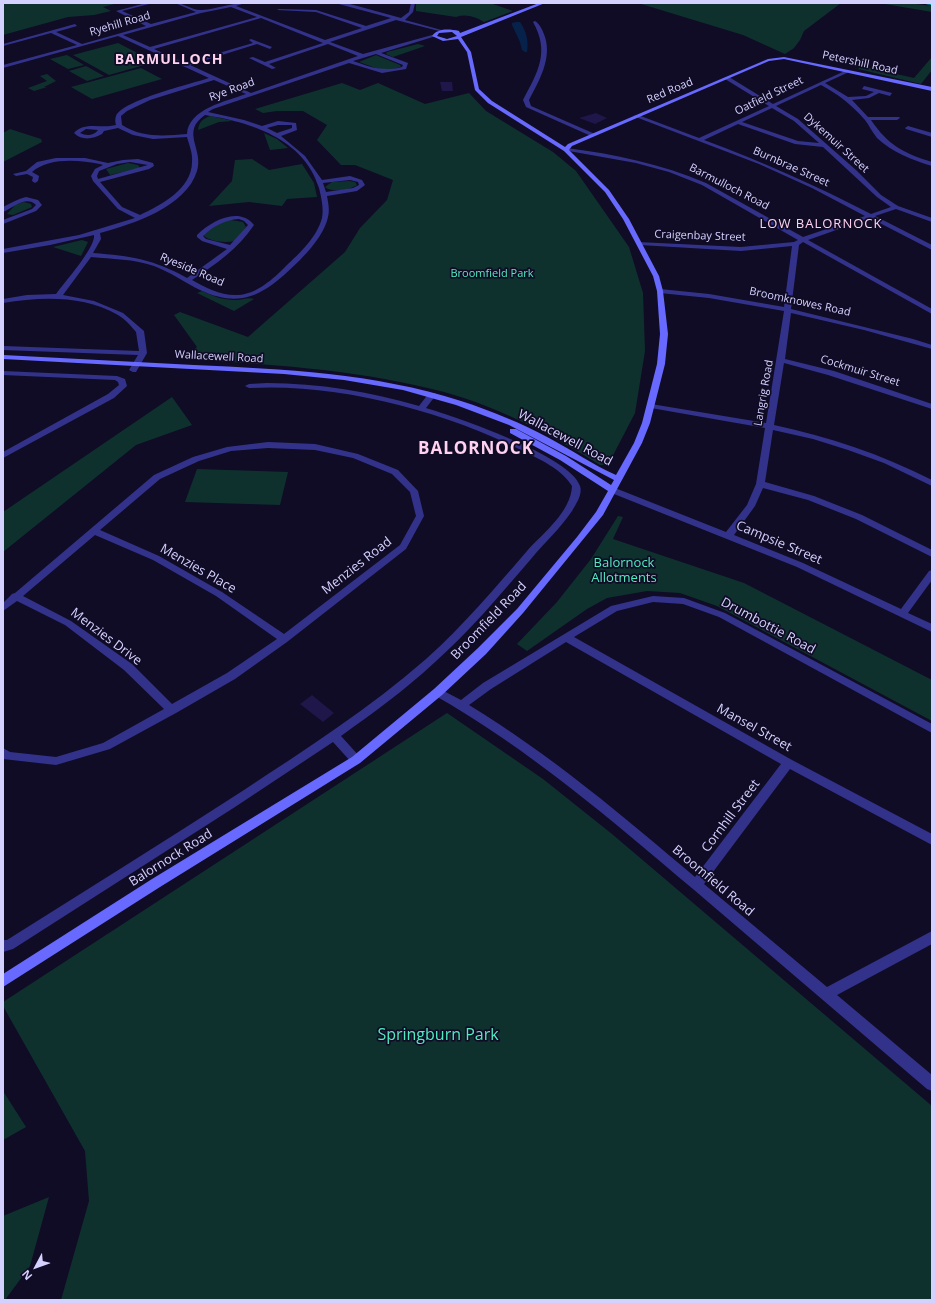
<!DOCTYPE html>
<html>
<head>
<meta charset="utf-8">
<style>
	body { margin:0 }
	#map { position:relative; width:935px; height:1303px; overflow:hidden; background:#100c26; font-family:"Open Sans",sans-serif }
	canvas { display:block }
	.frame { position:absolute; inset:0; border:4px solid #d5d1ff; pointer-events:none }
	.north { position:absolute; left:16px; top:1247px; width:40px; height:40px; -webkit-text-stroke:3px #100c26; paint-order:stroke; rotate:229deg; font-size:11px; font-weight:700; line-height:16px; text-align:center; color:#d5d1ff }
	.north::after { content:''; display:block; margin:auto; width:14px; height:18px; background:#d5d1ff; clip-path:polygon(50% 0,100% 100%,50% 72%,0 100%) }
</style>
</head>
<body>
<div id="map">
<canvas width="935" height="1303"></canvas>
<div class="frame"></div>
<div class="north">N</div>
</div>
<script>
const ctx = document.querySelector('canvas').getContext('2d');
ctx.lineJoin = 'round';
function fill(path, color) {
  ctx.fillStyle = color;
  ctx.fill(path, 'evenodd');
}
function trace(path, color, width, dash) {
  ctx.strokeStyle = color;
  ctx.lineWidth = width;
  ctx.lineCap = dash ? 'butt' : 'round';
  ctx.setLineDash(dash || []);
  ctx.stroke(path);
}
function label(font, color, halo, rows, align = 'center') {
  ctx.font = font + ' "Open Sans",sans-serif';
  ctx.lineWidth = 3.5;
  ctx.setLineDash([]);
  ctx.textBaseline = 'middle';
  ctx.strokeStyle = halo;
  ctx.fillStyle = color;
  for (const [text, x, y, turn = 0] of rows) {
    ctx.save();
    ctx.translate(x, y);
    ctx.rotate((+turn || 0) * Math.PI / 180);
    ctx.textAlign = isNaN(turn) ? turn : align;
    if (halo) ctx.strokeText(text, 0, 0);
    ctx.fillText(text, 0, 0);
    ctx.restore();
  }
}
fill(new Path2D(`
	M3,3H118L103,7L111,11L94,15L68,17L3,35Z
	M416,3H490L513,11L484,22C475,16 465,14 456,17L416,11Z
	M638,3H841L804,31L800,40L794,48L785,54L743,35Z
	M879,3H908L932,6V12Z
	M118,43L155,62L109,75L73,55Z
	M418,44L425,46L393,57L386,54L387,52Z
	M67,55L84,65L68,69L50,59Z
	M376,55L400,65L401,67L384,71L359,62Z
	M932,57V70L921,84L858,69L861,66L914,78Z
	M86,66L104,76L87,81L69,71Z
	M141,68L162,79L92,99L71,87Z
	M47,74L56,81L44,87H47L34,91L28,88L47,81L40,76Z
	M342,83L360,90L378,83L425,104L469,93L486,111L553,152L576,171L629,247L643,293L645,351L635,413L609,463L604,465H600C548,433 492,403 432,389C351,369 266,364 183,359L197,347L174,315L180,312L248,337L345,252L360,228L387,200L393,180L355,165H341L317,140L327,125L303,111H277L263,113L255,109Z
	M211,116L233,121L219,122L198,130C199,122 203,118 211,116Z
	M10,129L41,139L42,142L3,162V133Z
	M264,133L277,139L288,148L270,150Z
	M252,159L269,170L302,164L314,183L317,197L287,199L282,206L249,202L209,206L232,181L235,160Z
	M128,163L138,165L140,168L110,175L106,169Z
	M349,181L355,182L357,185C350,190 331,193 325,187L332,182Z
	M24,202L31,204L32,207L13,215L7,214L16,204Z
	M231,220L243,222L246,227L235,241C225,243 210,242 203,235C208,226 222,222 231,220Z
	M82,240L88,242L81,256L53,247Z
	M202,291C213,296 222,300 236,300C243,300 248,297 254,299L234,311L197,293Z
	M172,397L192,425L136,445L3,552V512Z
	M197,469L288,472L280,505L185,502Z
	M618,516L623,517L613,539L744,583L932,680V721L717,606L680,593L647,591L607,598L587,609L527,651L517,644L557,602L591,559Z
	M447,713L543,779L612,834L932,1106V1300H61L89,1201L85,1151L3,1006V1002Z
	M3,1091L26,1127L3,1140Z
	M49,1197L30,1266L5,1300H3V1216Z`), '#0f312e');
fill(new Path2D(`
	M516,22H520C526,30 529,42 527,52H525L522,50L520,42L512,25V23Z`), '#06224b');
fill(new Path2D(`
	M440,82H452L453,91H442Z
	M596,113L607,118L595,124L579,118Z
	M312,695L334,713L323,722L300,704Z`), '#1f1649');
fill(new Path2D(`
	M146,3H153L122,11L151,24L196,12L175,3C184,3 193,11 202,10C217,9 230,3 245,3L236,6L325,40L362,28L316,12L277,10L279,9L316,10L366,26L391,18L335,3L350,4L401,18L409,12L411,3H415L413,12L405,20L445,31L443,32L396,20L330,42L363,54L432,35L436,36L381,53L408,63L406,69L382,73L349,63L213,109L208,112L244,120L262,126L278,121L296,123L297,130L281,136L305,156L322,180L350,176L362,180L365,185L357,191L327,196C328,202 330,210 328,217C325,232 311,249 300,260C268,291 245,311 200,290C184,282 170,272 154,266C134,259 112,259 91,257L63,295L94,301L123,313L144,331L147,353L136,372H133L129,370L138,355L3,350V346L139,351L136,332C131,326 125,319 118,315C83,295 41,297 3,303V299L27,295L56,294C64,283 96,247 94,235L50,245L3,253V249L79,235L135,218L118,209L93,181L91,176L95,169L103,165L100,164C79,160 49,157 32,172L39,176L38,181L35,183L32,181L33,177L27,174L16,176L13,174L26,171L37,162L56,158H85L108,163L123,160L138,159L153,163L154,166L149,169L100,182L122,207L140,215C161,205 192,189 192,162C193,153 189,145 187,137L153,139L133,135L118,128L104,131L102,134C93,139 82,141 74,133C84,121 102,129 116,125C115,122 115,119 116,116C123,100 191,84 209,78L118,36L3,68V65L77,45L51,33L3,46V44L75,24L77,26L56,32L82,44L146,26L116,11ZM231,7L257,17L150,47L123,35L201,13ZM261,18L323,43L265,62L253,57L249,58L272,69L276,68L269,64L328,44L358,56L251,93L190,65L257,44L270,49L272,47L251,39L249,40L253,43L185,63L154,49ZM376,54L403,65L402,67C384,72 370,67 353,61ZM214,80L246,94C227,101 188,109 187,134C164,136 142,138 122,125L121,116L127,111L150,100ZM205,115C249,122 304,138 319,188C321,196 324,209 322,218C317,237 300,253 286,266C273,279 257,294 238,295C221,296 206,288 192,280C216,264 238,249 254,225C239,206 211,221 197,235V237L202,241L227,249L187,278C153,259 131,256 93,253L101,239L100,233C133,224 186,207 197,171C204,149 180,132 205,115ZM278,125H292V128L277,133L267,128ZM86,129L98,130C94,136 86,136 80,133ZM130,162L148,165L98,179L97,176L99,171L117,164ZM350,180L358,182L359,185L353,188L326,192L323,183ZM239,219L244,221L248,225L230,245L206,239L203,236C213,226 225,220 239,219Z
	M535,21C540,24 543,31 545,37C552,59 539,81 529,100L531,106L595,134V136H591L526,107L523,100C538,72 550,52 533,22Z
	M847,70L849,72L825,83L848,97L866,96L874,92L862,89L864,86L892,93L890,96L879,93L869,98L852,100L868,117H899L900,118L897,120H871C888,145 903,153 932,162V166C912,160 892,152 877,138C872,132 869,125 865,120C852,105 838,94 821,85L776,106L798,119L856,170L881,195L898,206L932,218V222L896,209L875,216L932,245V250L870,218L808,240L932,309V314L803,242L799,245L791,309L913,339L932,345V349L864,330L791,313L785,359L834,371L932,404V409L828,375L784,363L774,425C829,437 881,454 932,480V486L884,463L848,450L813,439L773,430L765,482L814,496L862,515L932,550V557L856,519L808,500L763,488L755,506L734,535L803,563L901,609L929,571L932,570V580L908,613L932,624V632L797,567L609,492L608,490L612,487L615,488L726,532L747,505L756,484L765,428L651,408L647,406L651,404L766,423L784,311L709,298L660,293L657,291L660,289L709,294L784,307L792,246L741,251L640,245L637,243L638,242L741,247L794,242L798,240L702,185L669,172L636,163L563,150L566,148C615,154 661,164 706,183L803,237L865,216L812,188L759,164L633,116L638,115L699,138L769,106L725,79V77H729L773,104ZM772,108L794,121L819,143L798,141L742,122ZM738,124L795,144L823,147L877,197L891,207L871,214C815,185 763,162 704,140Z
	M908,126L932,133V137L906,129L905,128Z
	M26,197L38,200L42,205L36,211L3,224V220L32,209L36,205C26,195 13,208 3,212V207C11,203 18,199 26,197Z
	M3,371L117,376L125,379L127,386L114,398L3,458V452L108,394L119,385L118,382L115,380L3,375Z
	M267,383C318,383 371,392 419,406L429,393H435L436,395L426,408C456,417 571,456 580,486C583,494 576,504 572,511C560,529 544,543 531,559C500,595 469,632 434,663C405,690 373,713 341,736L360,757L361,760L360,763L356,764L352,763L333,742L235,807L13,949L3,952V940H7C86,890 165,841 244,790C306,749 370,708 426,659C463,626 495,588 527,551C543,533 571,512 572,486C562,469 539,459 523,451C444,411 338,383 249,388L245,386L249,384Z
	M268,442L315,444L358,454L398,470L418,491L424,516L406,549L287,642L235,679L176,713L110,749L56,765L3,759V748L10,752L56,757L103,743L164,709L124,670L65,625L17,601L3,611V603L12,594L15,593L154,475L193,457L227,447ZM268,448L315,450L353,458L392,474L410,492L416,516L400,545L284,634L222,592L159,556L100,530L160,479L199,461L231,451ZM95,535L153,560L216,596L277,639L227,673L172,704L132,664L71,621L23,596Z
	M653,596L684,598L725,613L932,724V733L719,617L683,604L653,602L617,611L574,637L792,760L932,834V845L790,769L704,884L827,987L932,931V944L837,995L932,1075V1091L927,1089C849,1022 771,956 693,889C610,819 529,749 434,695L433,692L434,689L438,688L461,700L483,683L611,606ZM566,642L781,764L695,877C623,816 551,755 469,705L491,689Z`), '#33328a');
fill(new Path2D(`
	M539,3H545L461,37L471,52L479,89L492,101L565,147L568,144L768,59L784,57L932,87V91L784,59L769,61L572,146L569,150L609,190L629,219L659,276L663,291L668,334L665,364L650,423L642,443L603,515L523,613L486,654L442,695L360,763L160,887L3,987V974L152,879L352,757L434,689L478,648L517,609L577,537L596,512L608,491L560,460L510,433V429H516L566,456L611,485L614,480L509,425L456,405L403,390L344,380L284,374L3,359V355C67,358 130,362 194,365C284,369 374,373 461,401C492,411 521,423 549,438C572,450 593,465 616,475L634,443L642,423L657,364L660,334L657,291L653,276L623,219L605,192L564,151L488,103L475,90L467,52L458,39L443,41L432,36C438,28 449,29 459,31L460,33ZM452,32L457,36L447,39L437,36L439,33Z`), '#6869ff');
const rail = new Path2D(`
	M926,3L932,4`);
trace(rail, '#00ebfc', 2);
trace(rail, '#100c26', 1.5, [4.5]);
label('11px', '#d5d1ff', '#100c26', [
	["Ryehill Road",120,24,-16],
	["Petershill Road",860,63,12],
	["Rye Road",232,90,-20],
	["Red Road",670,91,-23],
	["Oatfield Street",769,96,-26],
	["Dykemuir Street",836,143,42],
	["Burnbrae Street",791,167,24],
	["Barmulloch Road",729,187,27],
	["Craigenbay Street",700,236,2],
	["Ryeside Road",192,270,23],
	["Broomknowes Road",800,302,12],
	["Wallacewell Road",219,357,3],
	["Cockmuir Street",860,371,17],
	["Langrig Road",764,393,-80]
]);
label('11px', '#50ecc0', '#100c26', [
	["Broomfield Park",492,274]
]);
ctx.letterSpacing = '1px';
label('13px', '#ffd3f0', '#100c26', [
	["LOW BALORNOCK",821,224]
]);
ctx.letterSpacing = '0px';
label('13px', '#d5d1ff', '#100c26', [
	["Wallacewell Road",565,438,28],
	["Campsie Street",779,543,23],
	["Menzies Road",357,566,-38],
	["Menzies Place",198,569,30],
	["Broomfield Road",489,621,-46],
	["Drumbottie Road",768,626,28],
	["Menzies Drive",106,637,37],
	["Mansel Street",754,728,29],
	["Cornhill Street",731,816,-53],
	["Balornock Road",171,858,-32],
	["Broomfield Road",713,881,40]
]);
label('13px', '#50ecc0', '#100c26', [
	["Balornock",624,563],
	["Allotments",624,578]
]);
ctx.letterSpacing = '1px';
label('bold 14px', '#ffd3f0', '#100c26', [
	["BARMULLOCH",169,60]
]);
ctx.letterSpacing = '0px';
label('16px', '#50ecc0', '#100c26', [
	["Springburn Park",438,1035]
]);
ctx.letterSpacing = '1px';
label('bold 17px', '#ffd3f0', '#100c26', [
	["BALORNOCK",476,449]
]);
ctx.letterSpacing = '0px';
</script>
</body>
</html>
